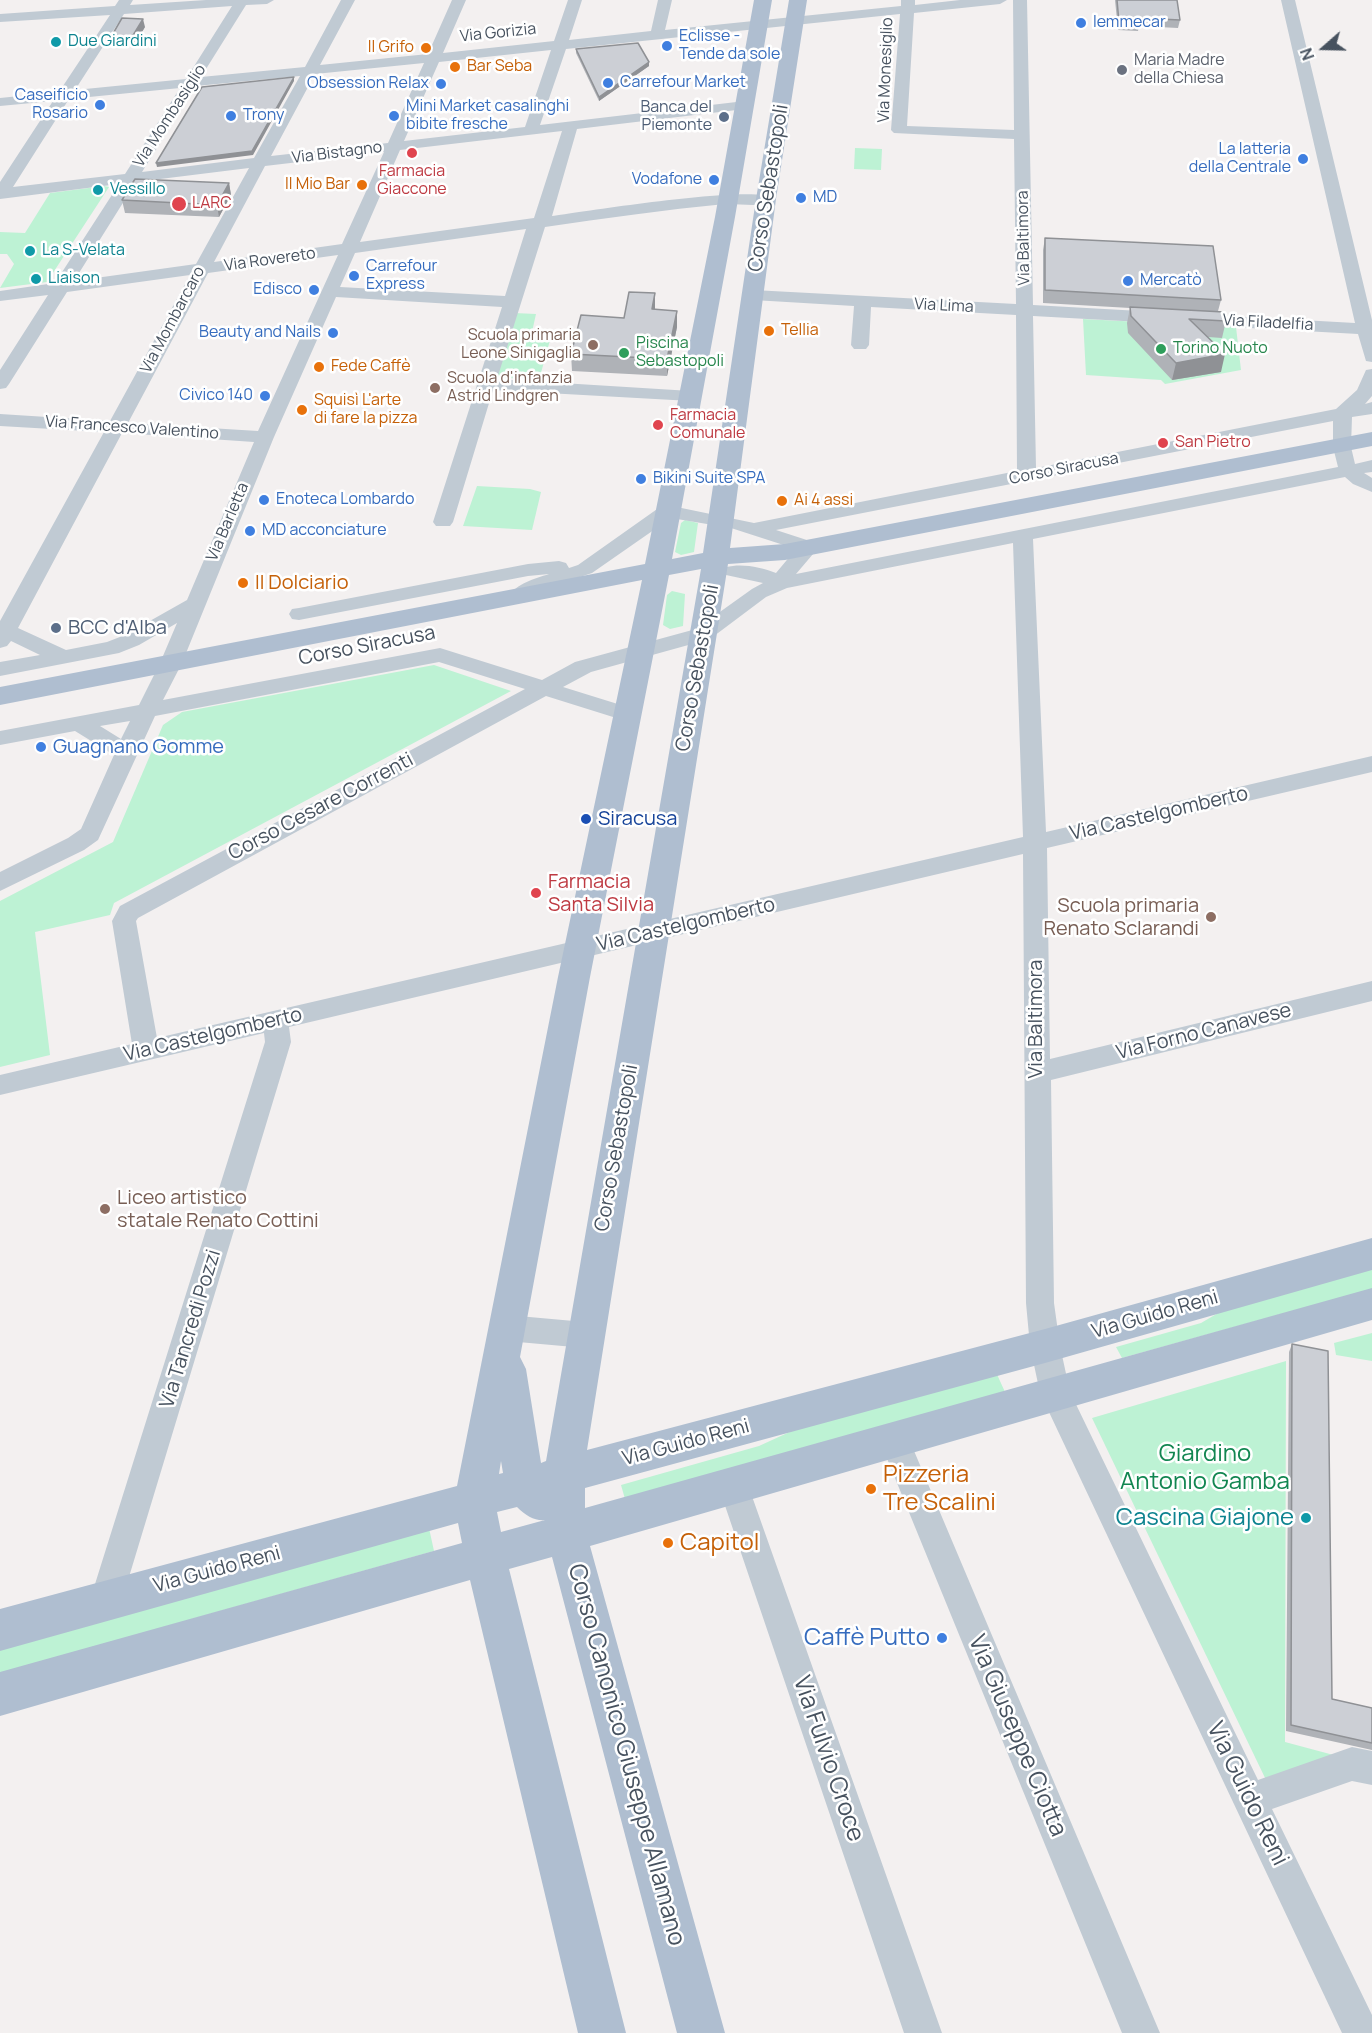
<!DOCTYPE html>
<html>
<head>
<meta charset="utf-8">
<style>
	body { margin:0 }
	#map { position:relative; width:1372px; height:2033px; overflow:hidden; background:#f3f0f0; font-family:Manrope,sans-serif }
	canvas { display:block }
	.north { position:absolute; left:1294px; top:18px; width:60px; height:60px; -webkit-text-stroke:4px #fff; paint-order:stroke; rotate:250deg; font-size:16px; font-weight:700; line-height:24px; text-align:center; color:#47525f }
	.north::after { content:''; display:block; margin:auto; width:21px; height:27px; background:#47525f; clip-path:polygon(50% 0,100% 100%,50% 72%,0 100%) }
</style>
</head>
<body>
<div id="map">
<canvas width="1372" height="2033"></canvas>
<div class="north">N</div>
</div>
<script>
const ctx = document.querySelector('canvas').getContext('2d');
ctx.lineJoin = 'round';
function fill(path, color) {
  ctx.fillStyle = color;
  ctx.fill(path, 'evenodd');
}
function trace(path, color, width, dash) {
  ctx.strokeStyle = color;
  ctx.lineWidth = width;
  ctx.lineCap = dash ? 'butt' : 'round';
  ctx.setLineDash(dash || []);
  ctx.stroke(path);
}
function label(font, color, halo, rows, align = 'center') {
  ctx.font = font + ' Manrope,sans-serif';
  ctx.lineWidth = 5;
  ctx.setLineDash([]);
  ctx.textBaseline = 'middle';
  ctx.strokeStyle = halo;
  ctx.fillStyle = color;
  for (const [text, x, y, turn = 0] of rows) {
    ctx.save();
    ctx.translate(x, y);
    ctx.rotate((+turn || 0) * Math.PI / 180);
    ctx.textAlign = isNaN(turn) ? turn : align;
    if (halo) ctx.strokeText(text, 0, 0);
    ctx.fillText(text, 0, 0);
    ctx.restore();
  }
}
fill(new Path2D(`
	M855,148L882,149L881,170L854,169Z
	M104,186L109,187L47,282L0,288L14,264L7,254H0V232L25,233L50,193Z
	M514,313L536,314L532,332L552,333L539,380L493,377Z
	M1083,319L1236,327L1241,370L1165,384L1161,380L1086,375Z
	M477,486L530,489L541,492L532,530L463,526Z
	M685,520L698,523L694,552L681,555L675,552L681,523Z
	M672,591L685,594L683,626L670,629L663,625L667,595Z
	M434,665L511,691L114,903L110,915L35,932L50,1055L0,1067V901L113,842L163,725L182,712Z
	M1372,1266V1289L1122,1358L1116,1347L1201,1323L1232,1305Z
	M1372,1333V1361L1336,1355L1334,1343Z
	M1286,1361L1285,1742L1341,1757L1267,1782L1092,1418Z
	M995,1370L1005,1392L625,1499L621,1485L759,1446L807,1424Z
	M429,1528L434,1551L0,1673V1647Z`), '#bdf2d4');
fill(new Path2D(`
	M119,0H133L130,5L206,0H274L267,4L246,5L201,77L305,67L341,0H355L320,65L428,54L452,0H466L443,53L554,41L568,0H582L569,40L651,31L658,0H672L665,30L901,6V0H915V5L960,0H1007L1000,4L914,13L907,126L1014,130L1013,0H1027L1033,305L1355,323L1281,0H1295L1372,320V362L1366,361L1358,334L1033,316L1036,468L1336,409L1357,390L1366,370L1372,369V396L1365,404L1372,402V414L1352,417L1351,447L1355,464L1372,460V472L1364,473L1372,478V492L1353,484L1345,477L1033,539L1046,832L1372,756V772L1047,848L1050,1059L1372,981V1001L1051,1080L1054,1303L1060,1346L1070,1392L1258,1780L1352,1747L1372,1751V1785L1352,1781L1272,1809L1372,2015V2033H1342L1040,1393L1030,1346L1026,1303L1023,854L289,1027L291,1042L122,1600L117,1611L106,1616L95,1611L90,1600L265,1042L264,1033L0,1095V1075L132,1044L112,921L120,906L525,689L439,662L155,716L98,840L84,850L0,891V872L68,838L81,829L114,755L75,731L0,745V731L139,705L160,663L177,623L139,645L119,653L0,676V662L40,655L11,641L7,646L0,648V621L104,432L0,426V414L110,421L190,275L67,292L9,384L6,388L0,389V370L48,295L0,301V291L55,283L119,184L0,199V182L53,101L0,106V98L59,92L110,15L0,22V14L115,6ZM232,6L186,79L75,90L124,14ZM900,14L891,130L894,133L1014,139L1016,304L753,290L747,291L744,295L747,299L753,300L854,306L851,345L854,349H866L869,345L871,307L1016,315L1017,471L754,523L667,505L660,507L578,565L569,568L566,563L559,561L528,564L299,608L292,609L289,614L292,619L299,620L528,576L549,574C534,579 517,583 508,597L511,602L518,603L525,602L541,590L592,573L671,518L731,528L796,549L776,573C761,567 742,563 726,567L723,571L726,575L763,583L752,589L696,629L575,662L542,680L440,648L163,700L182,663L274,437L336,297L502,307L433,522L436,526H450L453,522L493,390L691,401L697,400L700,396L697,392L691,391L497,379L545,227C605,218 664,210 725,204C738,203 766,209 774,199C761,183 582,212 552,216L577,129L745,109L752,105L745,101L540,125L566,49ZM551,50L525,127L404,141L439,62ZM424,63L388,143L271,156L315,74ZM300,76L254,158L142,172L196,86ZM180,88L125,174L13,187L69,99ZM562,131L534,218L360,242L400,150ZM384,152L342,244L214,262L265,166ZM249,168L196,264L74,281L136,182ZM526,229L505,296L340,287L355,253ZM338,255L258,431L128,423L208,273ZM1333,421V447L1338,467L796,574L819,547L816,543L776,530ZM122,433L254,442L187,600L125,635L107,642L66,650L18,628ZM1013,543L1023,837L157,1038L136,921L138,918L546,696L629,722L637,720L640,715L637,710L563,687L591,672L710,639L766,597L787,588ZM130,721L121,739L100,726Z
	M507,1315L585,1322L595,1326L600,1335L595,1344L585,1348L507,1341L497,1337L492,1328L497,1319Z
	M894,1425L905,1429L909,1439L1160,2033H1122L879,1439L883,1429Z
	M733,1471L744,1475L748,1485L942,2033H904L718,1485L722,1475Z`), '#c0cad3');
fill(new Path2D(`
	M754,0H772L735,217L672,559L703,553L756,199L789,0H807L776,199L730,548L785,544L1372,432V446L785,560L728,564L587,1450L1045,1329L1372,1238V1270L1045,1363L585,1488V1508L1372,1288V1320L590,1546L725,2033H677L552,1557L509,1569L626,2033H578L470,1580L0,1716V1672L462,1543L458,1523L0,1651V1609L457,1486L558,977L642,580L0,705V687L645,564L715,217ZM701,569L546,1461L541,1463L526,1369L520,1357L590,977L669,575ZM501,1461L503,1473L499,1474ZM517,1507C526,1516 535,1521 545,1520L501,1532L497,1512Z`), '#afbed0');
fill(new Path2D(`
	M1115,0H1177L1180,20L1178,28L1139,26L1138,31L1118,30Z
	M145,27L134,45L113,44L111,37Z
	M576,49L649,62V66L599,101L576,53Z
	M229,183L231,195L219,217L125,213L122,200Z
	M1045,238L1221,300L1218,311L1226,321L1222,338L1208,337L1221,372L1172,380L1128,333L1127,323L1130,308L1043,303V250Z
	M655,309L677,327L667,376L572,371L571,354L624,318Z
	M1292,1344L1332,1699L1372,1708V1750L1286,1731L1289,1352Z`), '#afb2b7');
fill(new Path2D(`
	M143,19L145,27L134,45L132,37Z
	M649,62V66L599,101V97Z
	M294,77V81L253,155L157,167L156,163Z
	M229,183L231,195L219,217L217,205Z
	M655,293V310L652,309Z
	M677,311V327L667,376V359Z
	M1225,354L1221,372L1172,380L1176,363Z`), '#8f9195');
const building = new Path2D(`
	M1117,0H1177L1180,20L1139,18V24L1119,22Z
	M122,18L143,19L132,37H111Z
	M638,43L649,62L599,97L576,49Z
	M294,77L252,151L156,163L202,87Z
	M135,179L229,183L217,205L122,200Z
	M1045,238L1213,246L1221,300L1045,290Z
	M629,292L655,293L652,309L677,311L667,359L571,354L581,315L624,318Z
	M1130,307L1224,312L1226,321L1189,319L1225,354L1176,363L1131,316Z
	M1292,1344L1328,1351L1332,1699L1372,1708V1743L1291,1725Z`);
fill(building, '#cccfd5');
trace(building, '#8f9195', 1.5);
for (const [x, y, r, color] of [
	[1081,23,6,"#3f7fe0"],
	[56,42,6,"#0f9aa8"],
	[667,46,6,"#3f7fe0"],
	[426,48,6,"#e8710a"],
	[455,67,6,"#e8710a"],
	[1122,70,6,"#6b7280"],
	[608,83,6,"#3f7fe0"],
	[441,84,6,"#3f7fe0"],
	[100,105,6,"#3f7fe0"],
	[231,116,6,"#3f7fe0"],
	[394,116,6,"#3f7fe0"],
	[724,117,6,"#5c6f8a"],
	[412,153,6,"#e0444e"],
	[1303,159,6,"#3f7fe0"],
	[714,180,6,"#3f7fe0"],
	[362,185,6,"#e8710a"],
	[98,190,6,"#0f9aa8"],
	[801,198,6,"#3f7fe0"],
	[179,204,8,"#e0444e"],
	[30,251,6,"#0f9aa8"],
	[354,276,6,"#3f7fe0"],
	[36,279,6,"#0f9aa8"],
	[1128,281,6,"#3f7fe0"],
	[314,290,6,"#3f7fe0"],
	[769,331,6,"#e8710a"],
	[333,333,6,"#3f7fe0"],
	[593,345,6,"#8d6e63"],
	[1161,349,6,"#2e9e5b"],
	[624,353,6,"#2e9e5b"],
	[319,367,6,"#e8710a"],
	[435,388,6,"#8d6e63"],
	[265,396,6,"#3f7fe0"],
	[302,410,6,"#e8710a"],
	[658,425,6,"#e0444e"],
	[1163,443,6,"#e0444e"],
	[641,479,6,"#3f7fe0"],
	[264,500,6,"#3f7fe0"],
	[782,501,6,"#e8710a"],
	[250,531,6,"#3f7fe0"],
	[243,583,6,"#e8710a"],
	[56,628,6,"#5c6f8a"],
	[41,747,6,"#3f7fe0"],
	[586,819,6,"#1a4fb4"],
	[536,893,6,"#e0444e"],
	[1211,917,6,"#8d6e63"],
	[105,1209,6,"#8d6e63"],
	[871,1489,6,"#e8710a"],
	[1306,1518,6,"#0f9aa8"],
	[668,1543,6,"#e8710a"],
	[942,1638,6,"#3f7fe0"]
]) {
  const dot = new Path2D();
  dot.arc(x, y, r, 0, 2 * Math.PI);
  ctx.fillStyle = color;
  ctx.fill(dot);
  trace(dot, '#fff', 2);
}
label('16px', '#366cbe', '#fff', [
	["Iemmecar",1093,23],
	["Eclisse -",679,37],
	["Tende da sole",679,55],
	["Carrefour Market",620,83],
	["Obsession Relax",429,84,"right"],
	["Caseificio",88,96,"right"],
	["Rosario",88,114,"right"],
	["Mini Market casalinghi",406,107],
	["bibite fresche",406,125],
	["Trony",243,116],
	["La latteria",1291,150,"right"],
	["della Centrale",1291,168,"right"],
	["Vodafone",702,180,"right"],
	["MD",813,198],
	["Carrefour",366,267],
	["Express",366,285],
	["Mercatò",1140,281],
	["Edisco",302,290,"right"],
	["Beauty and Nails",321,333,"right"],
	["Civico 140",253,396,"right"],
	["Bikini Suite SPA",653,479],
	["Enoteca Lombardo",276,500],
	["MD acconciature",262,531]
], 'left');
label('16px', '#47525f', '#fff', [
	["Via Gorizia",498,33,-6],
	["Via Monesiglio",886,70,-88],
	["Via Mombasiglio",170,116,-57],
	["Via Bistagno",337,153,-7],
	["Via Baltimora",1024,238,-91],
	["Via Rovereto",270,260,-8],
	["Via Lima",944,306,3],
	["Via Mombarcaro",173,320,-62],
	["Via Filadelfia",1268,323,3],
	["Via Francesco Valentino",132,428,4],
	["Corso Siracusa",1064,469,-11],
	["Via Barletta",228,522,-67]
]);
label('16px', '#0d838f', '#fff', [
	["Due Giardini",68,42],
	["Vessillo",110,190],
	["La S-Velata",42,251],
	["Liaison",48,279]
], 'left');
label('16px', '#c56008', '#fff', [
	["Il Grifo",414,48,"right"],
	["Bar Seba",467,67],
	["Il Mio Bar",350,185,"right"],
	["Tellia",781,331],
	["Fede Caffè",331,367],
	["Squisì L'arte",314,401],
	["di fare la pizza",314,419],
	["Ai 4 assi",794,501]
], 'left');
label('16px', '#5b616d', '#fff', [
	["Maria Madre",1134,61],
	["della Chiesa",1134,79]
], 'left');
label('16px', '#4e5e75', '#fff', [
	["Banca del",712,108],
	["Piemonte",712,126]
], 'right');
label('16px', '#be3a42', '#fff', [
	["Farmacia",412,172,"center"],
	["Giaccone",412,190,"center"],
	["LARC",192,204],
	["Farmacia",670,416],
	["Comunale",670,434],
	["San Pietro",1175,443]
], 'left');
label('16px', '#785e54', '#fff', [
	["Scuola primaria",581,336],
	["Leone Sinigaglia",581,354],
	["Scuola d'infanzia",447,379,"left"],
	["Astrid Lindgren",447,397,"left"]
], 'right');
label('16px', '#27864d', '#fff', [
	["Piscina",636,344],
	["Sebastopoli",636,362],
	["Torino Nuoto",1173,349]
], 'left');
label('20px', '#47525f', '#fff', [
	["Corso Sebastopoli",769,188,-81],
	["Corso Siracusa",367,646,-11],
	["Corso Sebastopoli",698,668,-80],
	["Corso Cesare Correnti",321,807,-28],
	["Via Castelgomberto",1159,814,-13],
	["Via Castelgomberto",686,925,-13],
	["Via Baltimora",1036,1019,-90],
	["Via Forno Canavese",1204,1032,-14],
	["Via Castelgomberto",213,1035,-13],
	["Corso Sebastopoli",617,1148,-80],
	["Via Guido Reni",1155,1315,-16],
	["Via Tancredi Pozzi",191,1329,-73],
	["Via Guido Reni",686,1443,-15],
	["Via Guido Reni",217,1570,-15]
]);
label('20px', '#c56008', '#fff', [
	["Il Dolciario",255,583]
], 'left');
label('20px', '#4e5e75', '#fff', [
	["BCC d'Alba",68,628]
], 'left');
label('20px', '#366cbe', '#fff', [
	["Guagnano Gomme",53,747]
], 'left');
label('20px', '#164399', '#fff', [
	["Siracusa",598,819]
], 'left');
label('20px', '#be3a42', '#fff', [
	["Farmacia",548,882],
	["Santa Silvia",548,905]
], 'left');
label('20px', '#785e54', '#fff', [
	["Scuola primaria",1199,906],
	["Renato Sclarandi",1199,929],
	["Liceo artistico",117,1198,"left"],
	["statale Renato Cottini",117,1221,"left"]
], 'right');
label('24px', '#128651', '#fff', [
	["Giardino",1205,1454],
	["Antonio Gamba",1205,1482]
]);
label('24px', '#c56008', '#fff', [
	["Pizzeria",883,1475],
	["Tre Scalini",883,1503],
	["Capitol",680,1543]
], 'left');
label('24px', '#0d838f', '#fff', [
	["Cascina Giajone",1294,1518]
], 'right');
label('24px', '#366cbe', '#fff', [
	["Caffè Putto",930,1638]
], 'right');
label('24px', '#47525f', '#fff', [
	["Via Giuseppe Ciotta",1017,1736,67],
	["Corso Canonico Giuseppe Allamano",626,1755,75],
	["Via Fulvio Croce",828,1759,71],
	["Via Guido Reni",1247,1794,64]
]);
</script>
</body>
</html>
